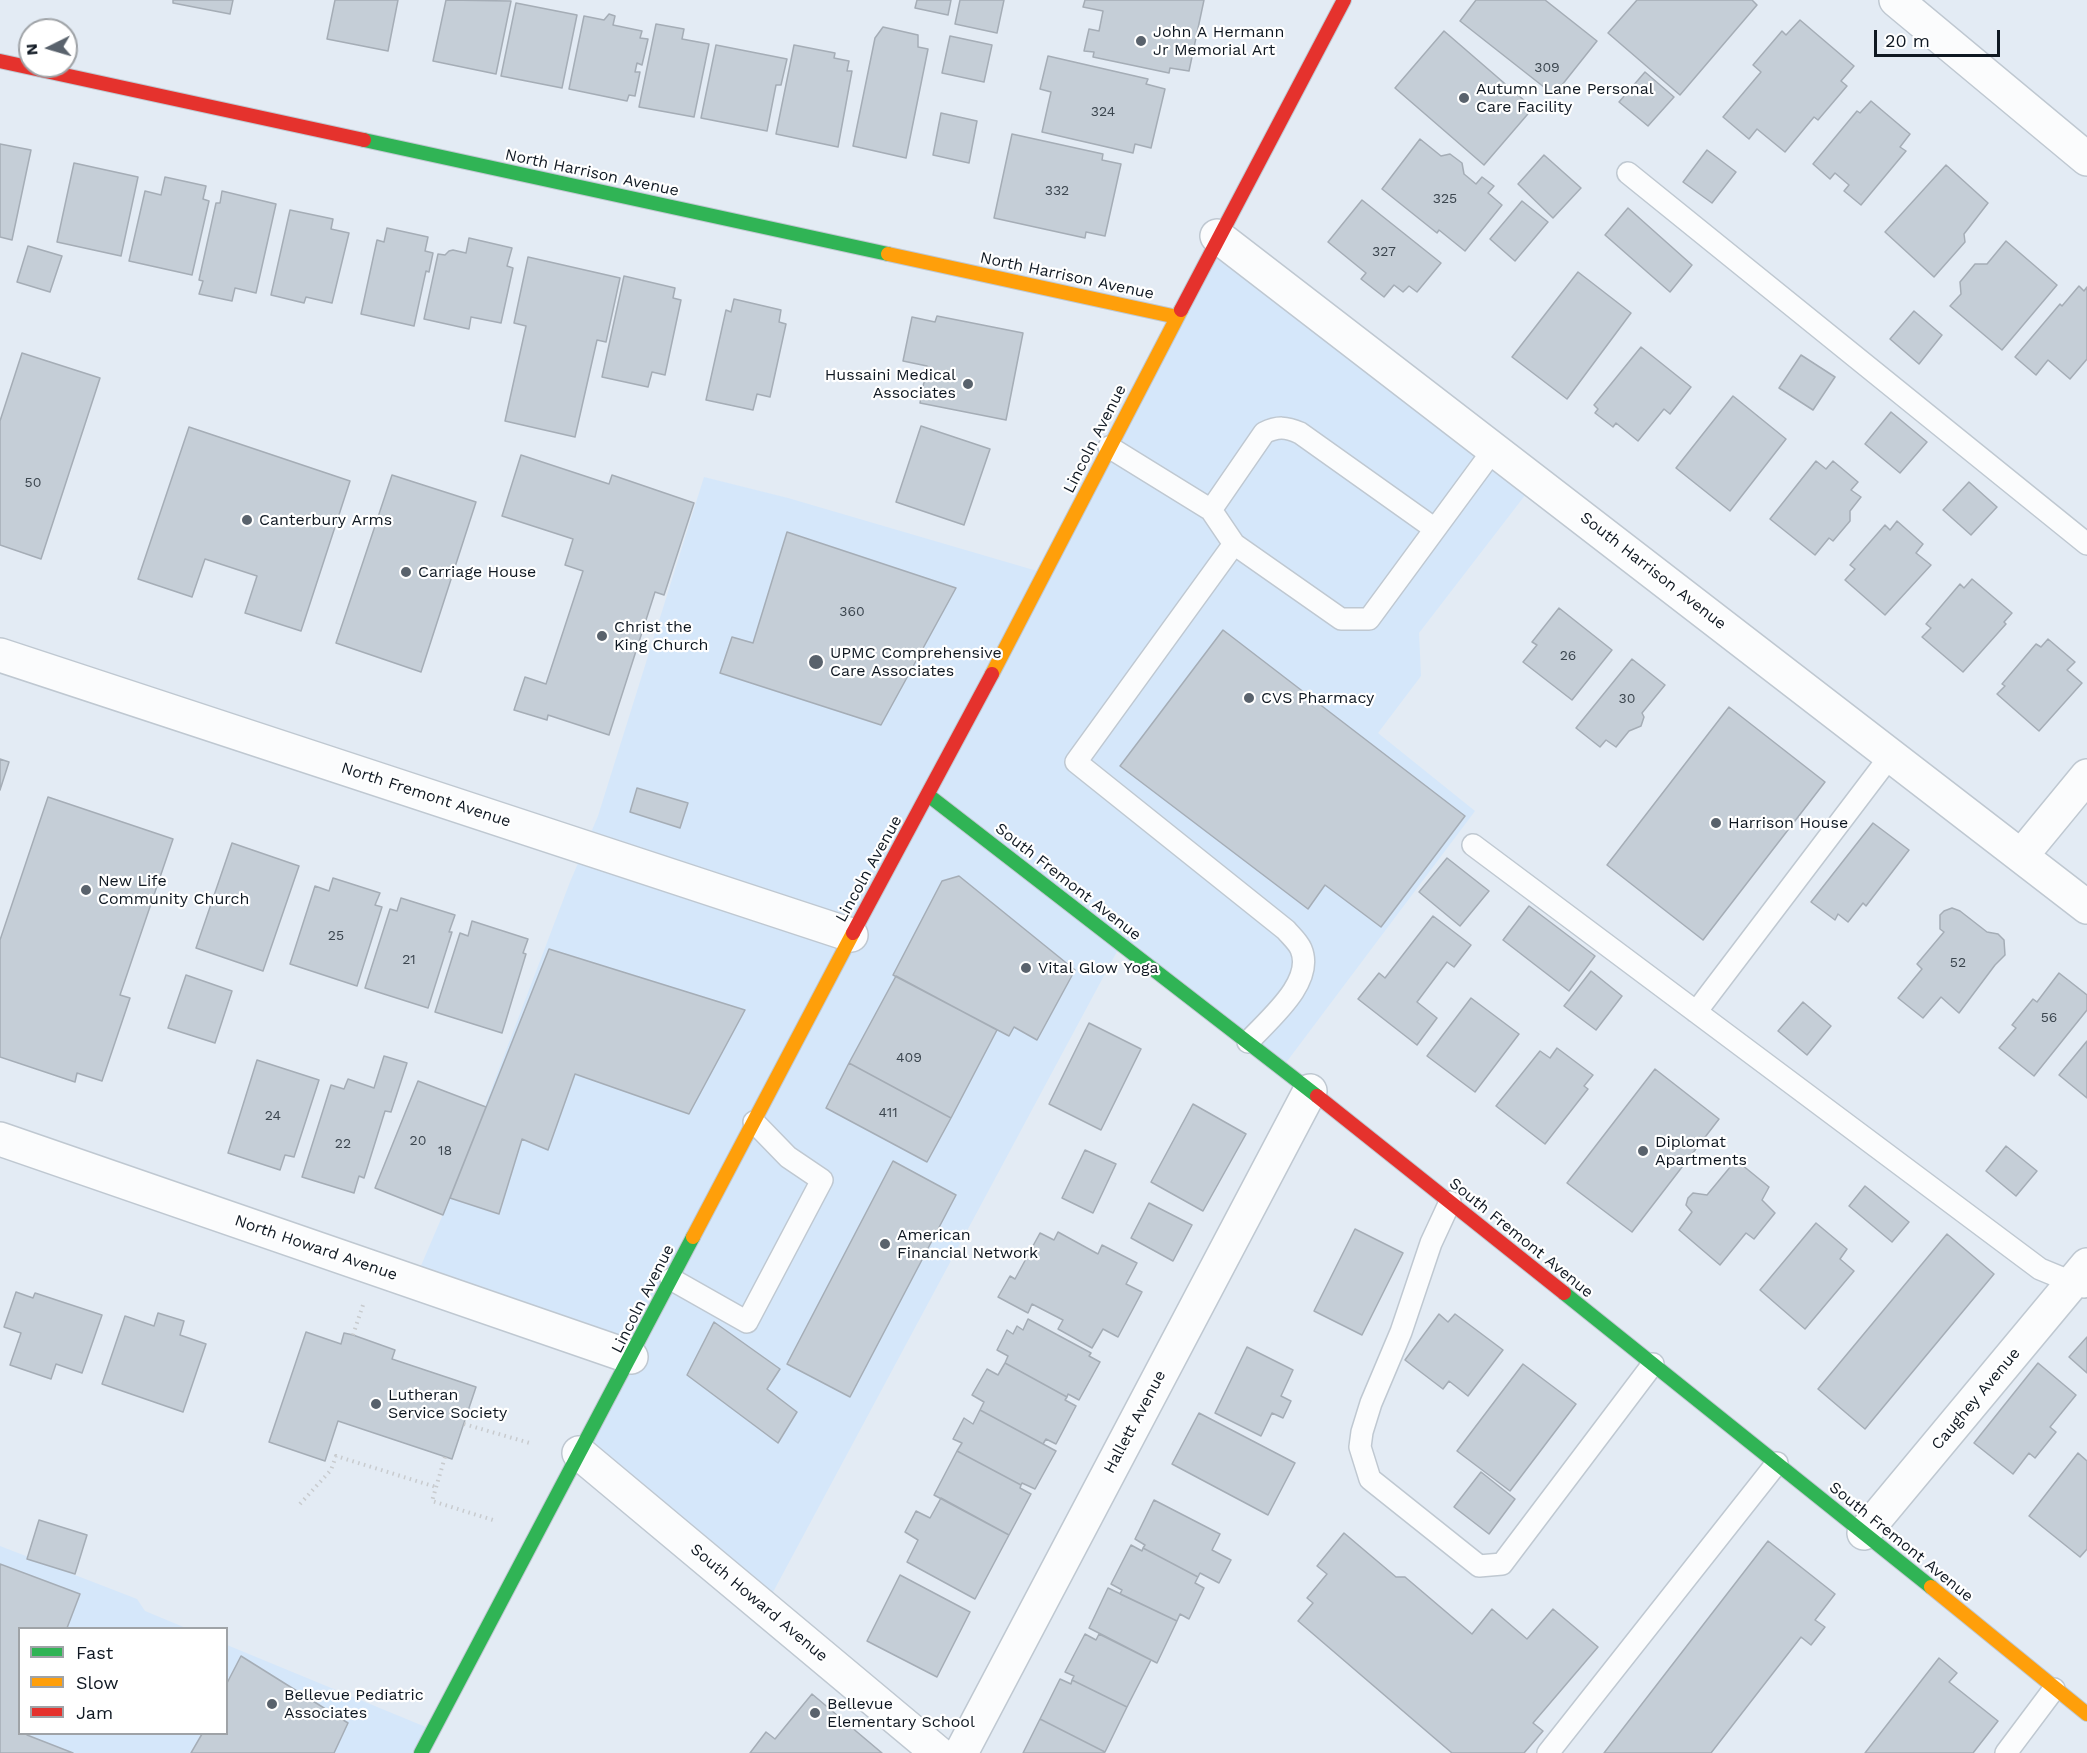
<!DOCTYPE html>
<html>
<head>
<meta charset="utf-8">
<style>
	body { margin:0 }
	#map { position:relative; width:2087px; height:1753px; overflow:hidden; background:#e3ebf4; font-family:"Work Sans",sans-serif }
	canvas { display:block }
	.legend { position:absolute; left:18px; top:1627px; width:210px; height:108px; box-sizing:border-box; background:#fff; border:2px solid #9fa3a7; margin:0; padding:8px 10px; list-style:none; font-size:18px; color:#0f1822 }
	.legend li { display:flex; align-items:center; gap:12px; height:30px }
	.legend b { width:30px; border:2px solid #9fa3a7 }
	.north { position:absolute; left:18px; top:18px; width:60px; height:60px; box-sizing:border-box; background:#fff; border:2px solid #9fa3a7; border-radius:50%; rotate:265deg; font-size:16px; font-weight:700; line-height:24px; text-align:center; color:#0f1822 }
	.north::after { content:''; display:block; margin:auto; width:21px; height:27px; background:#59626c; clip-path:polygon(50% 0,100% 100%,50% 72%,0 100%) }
	.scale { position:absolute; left:1874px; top:30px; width:126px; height:27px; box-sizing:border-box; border:3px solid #0f1822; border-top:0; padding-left:8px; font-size:18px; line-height:21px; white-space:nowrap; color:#0f1822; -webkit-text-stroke:4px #fff; paint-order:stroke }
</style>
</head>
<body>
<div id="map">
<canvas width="2087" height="1753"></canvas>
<ul class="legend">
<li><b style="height:8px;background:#30b455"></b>Fast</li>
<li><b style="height:8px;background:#ff9f0a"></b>Slow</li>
<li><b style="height:8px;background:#e5322d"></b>Jam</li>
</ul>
<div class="north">N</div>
<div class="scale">20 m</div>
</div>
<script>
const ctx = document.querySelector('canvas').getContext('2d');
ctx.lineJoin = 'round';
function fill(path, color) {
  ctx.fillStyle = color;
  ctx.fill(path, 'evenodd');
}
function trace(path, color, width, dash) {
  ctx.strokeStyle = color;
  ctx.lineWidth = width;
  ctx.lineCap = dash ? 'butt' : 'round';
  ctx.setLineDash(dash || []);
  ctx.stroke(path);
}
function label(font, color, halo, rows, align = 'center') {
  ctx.font = font + ' "Work Sans",sans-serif';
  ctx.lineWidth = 4.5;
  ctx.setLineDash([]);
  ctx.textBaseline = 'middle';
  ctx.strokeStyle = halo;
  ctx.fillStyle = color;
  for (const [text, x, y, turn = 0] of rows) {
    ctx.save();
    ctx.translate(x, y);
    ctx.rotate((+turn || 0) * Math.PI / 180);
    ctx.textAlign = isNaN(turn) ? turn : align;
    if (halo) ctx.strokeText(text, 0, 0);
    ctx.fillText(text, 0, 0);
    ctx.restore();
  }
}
fill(new Path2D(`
	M1217,236L1536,481L1419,633L1421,676L1378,733L1475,811L1282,1068L1121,944L765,1607L579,1453L631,1358L414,1282L450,1198L570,882L598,816L704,477L788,498L1044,573Z
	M0,1546L137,1599L145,1611L186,1628H20V1734H226L227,1645L433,1730L421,1753H0Z`), '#d5e7fa');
const building = new Path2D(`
	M173,0H233L230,14L173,3Z
	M335,0H398L388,51L327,39Z
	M446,0L511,1L496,74L433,61Z
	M917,0H951L948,15L915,8Z
	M960,0H1004L997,33L955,24Z
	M1085,0H1204L1189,71L1170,68L1169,73L1093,57L1094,52L1084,51L1089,29L1099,31L1103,11L1083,7Z
	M1476,0H1545L1597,41L1554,95L1460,21Z
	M1637,0H1752L1757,5L1680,95L1608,33Z
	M516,3L577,15L562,88L501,76Z
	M609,14L615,16L613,25L642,31L640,38L648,39L642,65L637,63L635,72H640L635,96L629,95L627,101L569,89L584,16L604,20Z
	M1800,20L1854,66L1841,81L1847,86L1818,120L1814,117L1785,152L1757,129L1749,139L1723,117L1761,72L1753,65L1782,31L1786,35Z
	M656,24L684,29L682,39L709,44L694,117L639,107Z
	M883,27L918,35V47L928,49L906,158L853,146L875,38Z
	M1444,31L1533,108L1484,165L1395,88Z
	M950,36L992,45L984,82L942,73Z
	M716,45L787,59L781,85H776L767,131L701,118Z
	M794,45L835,53L834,58L849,61L847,71H852L838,147L776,134Z
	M1048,56L1148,79L1146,84L1165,89L1151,148L1135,144L1133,153L1042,132L1051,92L1040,89Z
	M1645,72L1674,97L1648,126L1619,102Z
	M1871,101L1910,134L1900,147L1906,151L1861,205L1844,191L1849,185L1835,173L1830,179L1813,164L1857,111L1860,113Z
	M941,113L977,121L969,163L933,155Z
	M1012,134L1103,154L1102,160L1121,164L1105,236L1086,232L1085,238L994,218Z
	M1420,139L1441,156L1450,154L1462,163L1464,174L1476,184L1482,177L1494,186L1488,193L1502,205L1465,251L1439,230L1437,233L1382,189Z
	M0,144L31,150L12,240L0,237Z
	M1707,150L1736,172L1712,203L1683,182Z
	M1544,155L1581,188L1553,218L1518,184Z
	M74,163L138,177L121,256L57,242Z
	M1946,165L1988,203L1964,234L1965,242L1934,277L1885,232Z
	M165,177L206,186L203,199L209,201L192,275L129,261L145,191L161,195Z
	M222,191L276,204L256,293L235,288L232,301L199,294L203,281L199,280L216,203H220Z
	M1362,200L1441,263L1417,292L1409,286L1403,292L1394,285L1384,297L1361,279L1366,273L1328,242Z
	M1522,201L1548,222L1515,261L1490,239Z
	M1628,208L1692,265L1670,292L1605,235Z
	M290,210L333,219L331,229L349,233L332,303L306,297L304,303L271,295Z
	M387,228L428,237L425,251L433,253L429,272L426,271L414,326L361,314L377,240L384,242Z
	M469,238L512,248L507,266L513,268L501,323L471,317L469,329L424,319L438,254L445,255L449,251L453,250L466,253Z
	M2006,241L2057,285L2002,350L1950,306L1961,294L1960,282L1975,264H1987Z
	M28,246L62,256L50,292L17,282Z
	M528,257L620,278L606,342L597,340L575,437L505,421L526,326L514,323Z
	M1578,272L1631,313L1567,399L1512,357Z
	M624,276L675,288L673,298L681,300L665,375L652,372L648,387L602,377Z
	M2079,286L2084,291L2087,287V359L2070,379L2048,360L2036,375L2015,357L2060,304L2062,306Z
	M734,299L781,310L779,322L786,324L770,397L757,394L753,410L706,400L726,310L731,312Z
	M1914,311L1942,335L1919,364L1890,339Z
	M937,316L1023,333L1006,420L920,403L927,366L903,361L912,317L935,322Z
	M1641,347L1691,387L1670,414L1664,409L1638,441L1616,423L1613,427L1595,413L1598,409L1594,405Z
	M22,353L100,378L41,559L0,545V421Z
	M1801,355L1835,377L1813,410L1779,388Z
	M1733,396L1786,439L1730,511L1676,468Z
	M1891,412L1927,442L1900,473L1865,444Z
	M921,426L990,449L964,525L896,502Z
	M189,427L350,481L301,631L245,613L257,576L205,559L192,597L138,579Z
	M521,455L609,484L612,475L694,503L664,595L655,592L609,735L548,715L547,720L514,710L525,677L546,684L583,571L565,565L573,539L502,516Z
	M1816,461L1826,469L1833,461L1858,482L1851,490L1861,497L1850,511V521L1833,541L1829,538L1815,555L1770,519Z
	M392,475L476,502L421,672L336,643Z
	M1969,482L1997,507L1971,535L1943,510Z
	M1897,521L1923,544L1916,553L1931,565L1885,615L1845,580L1855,569L1850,565L1885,525L1890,530Z
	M787,532L956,588L881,725L720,673L732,637L753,643Z
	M1972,579L2012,613L2004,622L2006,624L1963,672L1922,637L1931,628L1926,624L1960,584L1964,588Z
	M1559,608L1612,650L1572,700L1523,662L1537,645L1532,642Z
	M1223,630L1465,816L1381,927L1325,885L1308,909L1120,766Z
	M2048,639L2075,662L2067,670L2082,683L2039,731L1997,694L2005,686L2002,684L2036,644L2041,647Z
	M1632,659L1665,685L1642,713L1644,717L1641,726L1629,731L1616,747L1606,740L1600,747L1576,728Z
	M1729,707L1825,782L1703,940L1607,865Z
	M0,759L9,762L0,790Z
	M637,788L688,803L680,828L630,812Z
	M48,797L173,839L120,995L130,998L102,1081L77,1073L75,1082L0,1057V940Z
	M1873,823L1909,850L1866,906L1863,903L1848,922L1838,914L1835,920L1811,902Z
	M232,843L299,866L263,971L196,948Z
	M1447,858L1489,891L1460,926L1419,892Z
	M959,876L1075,970L1037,1040L1014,1027L1009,1036L893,975L942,881Z
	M333,878L380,893L375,905L382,907L357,986L290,964L315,886L329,891Z
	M401,898L455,915L449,932H452L428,1008L365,988L390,909L397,911Z
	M1529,906L1595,956L1569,991L1503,940Z
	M1952,908L1960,911L1987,932L1998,934L2004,940L2005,955L1995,965L1959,1013L1941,997L1923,1018L1898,998L1922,969L1917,964L1944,932L1940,929V915L1944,911Z
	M1433,916L1471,945L1454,967L1447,962L1417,1002L1437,1018L1417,1045L1358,999L1379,973L1385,978Z
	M472,921L528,939L523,953L526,954L502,1033L435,1012L460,933L468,936Z
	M549,949L745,1010L689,1114L575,1074L548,1150L522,1139L499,1214L450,1198Z
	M1591,971L1622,996L1596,1030L1564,1006Z
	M2059,973L2087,995V1010L2034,1076L1999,1048L2016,1028L2012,1025L2033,999L2037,1002Z
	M186,975L232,991L215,1043L168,1028Z
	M896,976L997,1030L951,1118L849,1063Z
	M1471,998L1519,1034L1475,1092L1427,1056Z
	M1803,1002L1831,1026L1807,1055L1778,1031Z
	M1089,1023L1141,1049L1101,1130L1049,1104Z
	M2087,1041V1098L2059,1075Z
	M1557,1048L1593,1075L1584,1086L1588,1089L1545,1144L1496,1106L1540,1051L1550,1058Z
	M384,1056L407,1063L391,1112L385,1111L364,1178L359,1176L354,1193L302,1177L331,1085L344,1089L348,1079L374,1088Z
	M257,1060L319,1080L294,1157L285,1155L280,1170L228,1153Z
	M849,1063L951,1118L927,1162L826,1108Z
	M1655,1069L1719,1119L1632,1232L1567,1183Z
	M418,1081L486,1107L443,1215L375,1188Z
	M1193,1104L1246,1134L1203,1211L1151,1182Z
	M2006,1146L2037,1171L2016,1196L1986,1171Z
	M1085,1150L1116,1164L1093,1213L1062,1198Z
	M1736,1160L1769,1187L1762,1200L1775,1213L1754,1239L1746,1233L1720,1265L1679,1230L1692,1212L1686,1205L1688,1198L1693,1193L1707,1195Z
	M893,1161L956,1195L850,1397L787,1364Z
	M1865,1186L1909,1222L1892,1242L1849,1206Z
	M1149,1203L1192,1225L1173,1261L1131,1238Z
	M1816,1223L1847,1249L1840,1259L1854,1271L1805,1329L1760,1290Z
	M1355,1229L1403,1253L1362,1335L1314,1311Z
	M1058,1232L1098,1254L1102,1245L1137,1263L1126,1284L1142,1292L1118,1337L1103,1329L1092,1348L1058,1329L1063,1320L1032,1304L1028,1313L998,1297L1010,1276L1015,1279L1040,1233L1054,1240Z
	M1947,1234L1994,1274L1865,1429L1818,1389Z
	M16,1292L33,1298L35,1293L102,1315L82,1373L56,1364L51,1379L10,1365L21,1333L4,1327Z
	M158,1313L184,1321L180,1335L206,1344L183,1412L102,1384L125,1316L154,1326Z
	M1439,1314L1448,1322L1455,1314L1503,1350L1468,1396L1449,1381L1443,1389L1405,1360Z
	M1028,1319L1091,1353L1089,1356L1100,1362L1079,1400L1068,1394L1067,1397L1005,1363L1008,1356L997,1350L1007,1330L1013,1334L1017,1326L1023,1330Z
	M714,1322L780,1369L767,1389L797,1412L778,1443L687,1375Z
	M306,1332L341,1344L344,1333L353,1335L395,1350L392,1359L476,1387L452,1459L338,1421L325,1461L269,1442Z
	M2087,1337V1373L2069,1357Z
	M1247,1347L1293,1370L1281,1396L1291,1401L1283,1418L1272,1413L1261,1436L1215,1413Z
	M1005,1363L1067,1397L1065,1400L1076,1406L1056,1444L1046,1439L1043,1444L980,1410L984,1402L972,1395L987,1369L998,1375Z
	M2038,1363L2076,1395L2050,1427L2056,1432L2035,1458L2029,1453L2013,1474L1974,1443Z
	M1523,1364L1576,1404L1510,1491L1457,1451Z
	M980,1410L1056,1451L1035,1489L1022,1483L1021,1485L957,1451L962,1443L953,1439L964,1418L973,1424Z
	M1199,1413L1295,1463L1268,1515L1172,1464Z
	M957,1451L1021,1485L1020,1488L1031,1494L1009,1535L934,1495Z
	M2078,1453L2087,1461V1549L2080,1557L2029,1516Z
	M1481,1472L1515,1499L1489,1534L1454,1507Z
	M941,1498L1009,1535L975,1599L907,1562L918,1540L905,1532L916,1511L930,1518Z
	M1154,1500L1220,1534L1212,1550L1231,1560L1219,1583L1200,1573L1198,1577L1143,1548L1145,1545L1135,1539Z
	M39,1520L87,1535L75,1574L27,1559Z
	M1344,1533L1396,1577H1405L1472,1634L1492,1609L1527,1639L1553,1609L1598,1647L1533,1723L1543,1731L1524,1753H1452L1298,1621L1313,1603L1307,1598L1327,1574L1317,1566Z
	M1768,1541L1835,1594L1815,1620L1825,1627L1811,1645L1801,1637L1711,1753H1604Z
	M1131,1545L1142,1551L1143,1548L1198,1577L1195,1583L1204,1588L1189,1619L1180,1614L1177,1621L1120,1594L1122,1590L1111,1584Z
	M0,1564L80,1594L67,1628H20V1734H28L27,1735L73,1753H0Z
	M900,1575L970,1612L937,1677L867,1641Z
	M1108,1588L1177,1621L1157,1663L1089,1628Z
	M1085,1634L1096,1640L1099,1634L1151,1660L1127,1707L1072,1680L1074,1676L1065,1672Z
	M241,1656L348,1723L334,1753H191L202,1734H226V1685Z
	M1939,1658L1957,1673L1949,1682L1998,1721L1973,1753H1865Z
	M1060,1679L1071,1684L1072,1680L1127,1707L1105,1752L1040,1719Z
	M812,1694L882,1753H750L766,1732L775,1739Z
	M1040,1719L1105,1752L1104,1753H1023Z`);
fill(building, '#c5ced7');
trace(building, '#a5adb6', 1.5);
const lane = new Path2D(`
	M1628,173L2087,544
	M1109,447L1211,510
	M1435,529L1300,433C1286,427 1278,426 1264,433L1211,510L1234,544L1341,619H1369L1494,449
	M1234,544L1076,762L1286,930C1291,936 1298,942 1301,949C1315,982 1269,1019 1248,1042
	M1473,845L2040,1269L2084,1287
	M1696,1012L1891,755
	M1450,1202L1431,1243L1401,1332L1371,1403L1362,1432L1360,1447L1370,1479L1479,1566L1502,1564L1653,1364
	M671,1279L747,1322L822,1180L788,1157L754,1122
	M1548,1753L1777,1463
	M2006,1753L2054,1689`);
const street = new Path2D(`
	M1896,0L2087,159
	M1217,236L2087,907
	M0,655L851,935
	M2022,855L2087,776
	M0,1139L631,1357
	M579,1453L938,1753
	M1864,1533L2087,1265
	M961,1753L1310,1091`);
const fast = new Path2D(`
	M364,140L888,254
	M928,795L1317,1096
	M1564,1293L1931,1587
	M421,1753L693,1237`);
const slow = new Path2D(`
	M888,254L1177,317
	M992,674L1181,310
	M693,1237L853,933
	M1931,1587L2087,1714`);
const jam = new Path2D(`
	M0,61L364,140
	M1181,310L1344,0
	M853,933L992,674
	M1317,1096L1564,1293`);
trace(lane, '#bfc8d1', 24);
trace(street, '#bfc8d1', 36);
trace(fast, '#bfc8d1', 16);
trace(slow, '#bfc8d1', 16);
trace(jam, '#bfc8d1', 16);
trace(new Path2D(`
	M353,1335L363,1305
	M464,1424L533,1444
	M445,1457L432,1501L493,1520
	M300,1504L331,1470L336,1456L436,1487`), '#c8cbce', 4, [1.5, 4.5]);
trace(lane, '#fbfcfd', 21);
trace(street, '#fbfcfd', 33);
trace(fast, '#30b455', 14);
trace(slow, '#ff9f0a', 14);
trace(jam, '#e5322d', 14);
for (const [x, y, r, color] of [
	[1141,41,6,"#59626c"],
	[1464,98,6,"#59626c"],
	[968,384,6,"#59626c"],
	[247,520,6,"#59626c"],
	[406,572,6,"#59626c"],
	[602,636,6,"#59626c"],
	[816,662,8,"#59626c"],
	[1249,698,6,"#59626c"],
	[1716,823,6,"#59626c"],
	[86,890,6,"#59626c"],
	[1026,968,6,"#59626c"],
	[1643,1151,6,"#59626c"],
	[885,1244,6,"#59626c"],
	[376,1404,6,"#59626c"],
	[272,1704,6,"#59626c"],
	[815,1713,6,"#59626c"]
]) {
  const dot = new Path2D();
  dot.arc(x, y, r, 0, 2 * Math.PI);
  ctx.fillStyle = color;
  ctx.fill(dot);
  trace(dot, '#fff', 2);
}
label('14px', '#3c464f', null, [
	["309",1547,68],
	["324",1103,112],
	["332",1057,191],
	["325",1445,199],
	["327",1384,252],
	["50",33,483],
	["360",852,612],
	["26",1568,656],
	["30",1627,699],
	["25",336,936],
	["21",409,960],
	["52",1958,963],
	["56",2049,1018],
	["409",909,1058],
	["411",888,1113],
	["24",273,1116],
	["20",418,1141],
	["22",343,1144],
	["18",445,1151]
]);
label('16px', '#0f1822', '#fff', [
	["John A Hermann",1153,32],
	["Jr Memorial Art",1153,50],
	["Autumn Lane Personal",1476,89],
	["Care Facility",1476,107],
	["Hussaini Medical",956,375,"right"],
	["Associates",956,393,"right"],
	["Canterbury Arms",259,520],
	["Carriage House",418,572],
	["Christ the",614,627],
	["King Church",614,645],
	["UPMC Comprehensive",830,653],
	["Care Associates",830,671],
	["CVS Pharmacy",1261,698],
	["Harrison House",1728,823],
	["New Life",98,881],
	["Community Church",98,899],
	["Vital Glow Yoga",1038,968],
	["Diplomat",1655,1142],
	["Apartments",1655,1160],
	["American",897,1235],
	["Financial Network",897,1253],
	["Lutheran",388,1395],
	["Service Society",388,1413],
	["Bellevue Pediatric",284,1695],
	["Associates",284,1713],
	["Bellevue",827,1704],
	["Elementary School",827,1722]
], 'left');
label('16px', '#0f1822', '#fff', [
	["North Harrison Avenue",592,173,12],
	["North Harrison Avenue",1067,276,12],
	["Lincoln Avenue",1095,439,-63],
	["South Harrison Avenue",1653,571,38],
	["North Fremont Avenue",426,795,18],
	["Lincoln Avenue",869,869,-61],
	["South Fremont Avenue",1068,882,38],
	["South Fremont Avenue",1521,1238,39],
	["North Howard Avenue",316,1248,19],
	["Lincoln Avenue",643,1299,-63],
	["Caughey Avenue",1976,1399,-50],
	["Hallett Avenue",1135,1422,-62],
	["South Fremont Avenue",1901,1542,39],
	["South Howard Avenue",759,1603,40]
]);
</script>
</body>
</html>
